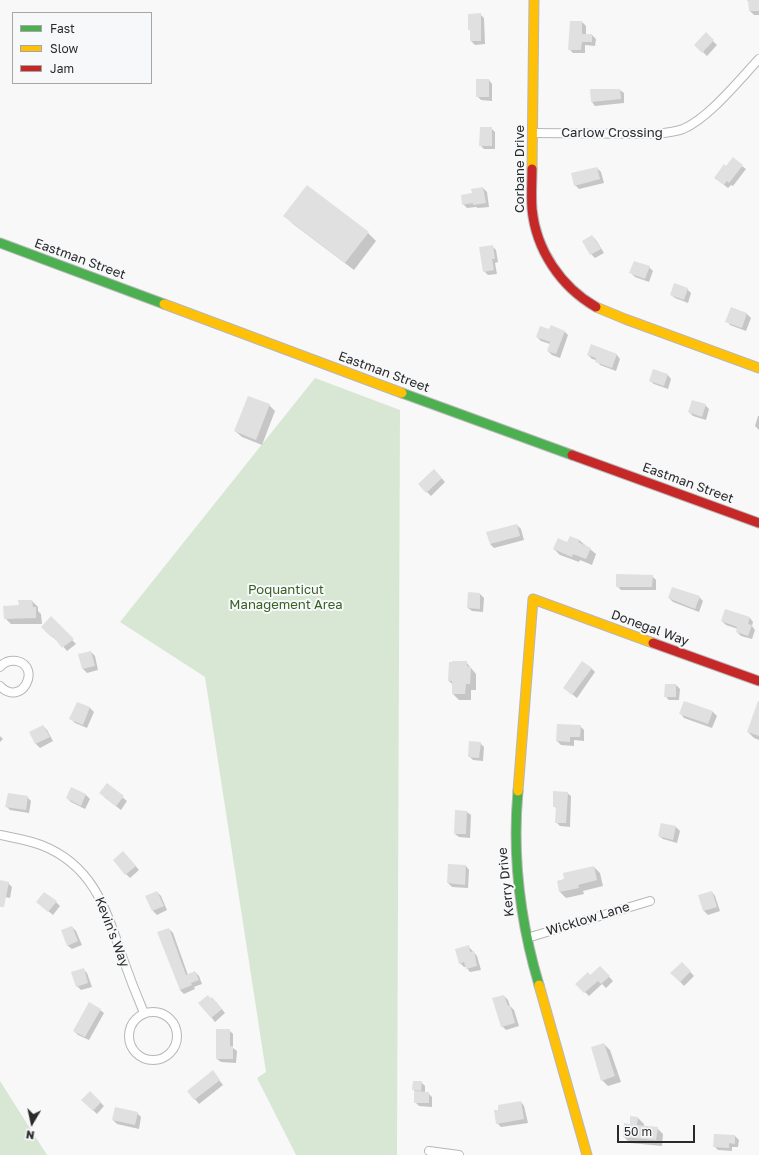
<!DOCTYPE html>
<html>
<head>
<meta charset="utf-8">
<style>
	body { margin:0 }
	#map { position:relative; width:759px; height:1155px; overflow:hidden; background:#f8f8f9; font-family:"Golos Text",sans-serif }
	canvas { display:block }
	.legend { position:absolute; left:12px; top:12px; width:140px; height:72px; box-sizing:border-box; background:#f7f8fa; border:1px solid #a5a6a7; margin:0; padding:5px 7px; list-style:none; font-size:12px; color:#2a2a2b }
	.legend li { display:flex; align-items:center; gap:8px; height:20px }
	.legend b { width:20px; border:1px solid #a5a6a7 }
	.north { position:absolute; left:12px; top:1103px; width:40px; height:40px; -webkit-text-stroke:3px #f7f8fa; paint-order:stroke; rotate:189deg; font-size:11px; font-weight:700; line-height:16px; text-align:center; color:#2a2a2b }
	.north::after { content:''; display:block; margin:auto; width:14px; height:18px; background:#2a2a2b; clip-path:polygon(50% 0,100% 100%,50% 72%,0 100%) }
	.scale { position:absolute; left:617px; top:1125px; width:78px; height:18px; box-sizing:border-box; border:2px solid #2a2a2b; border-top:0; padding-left:5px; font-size:12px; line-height:14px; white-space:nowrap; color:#2a2a2b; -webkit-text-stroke:3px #f7f8fa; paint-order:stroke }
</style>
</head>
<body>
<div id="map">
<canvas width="759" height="1155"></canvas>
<ul class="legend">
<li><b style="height:5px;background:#4caf50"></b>Fast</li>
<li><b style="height:5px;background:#ffc107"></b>Slow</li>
<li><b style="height:5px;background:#c62828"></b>Jam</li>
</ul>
<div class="north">N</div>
<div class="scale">50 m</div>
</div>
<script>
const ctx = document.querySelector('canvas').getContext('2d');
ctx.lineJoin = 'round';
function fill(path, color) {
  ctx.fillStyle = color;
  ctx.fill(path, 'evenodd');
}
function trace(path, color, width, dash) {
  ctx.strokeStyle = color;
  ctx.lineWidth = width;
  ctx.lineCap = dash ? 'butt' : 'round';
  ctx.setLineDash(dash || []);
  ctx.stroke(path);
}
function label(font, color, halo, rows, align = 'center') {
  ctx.font = font + ' "Golos Text",sans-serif';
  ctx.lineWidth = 4;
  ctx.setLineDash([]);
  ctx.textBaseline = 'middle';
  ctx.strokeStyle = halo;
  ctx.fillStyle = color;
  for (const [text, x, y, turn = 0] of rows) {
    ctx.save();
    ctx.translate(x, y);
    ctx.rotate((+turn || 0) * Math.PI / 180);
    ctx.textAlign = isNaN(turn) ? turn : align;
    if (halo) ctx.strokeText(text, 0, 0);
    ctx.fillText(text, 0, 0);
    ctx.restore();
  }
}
fill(new Path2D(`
	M315,378L400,410L397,1155H296L257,1078L266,1072L205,677L120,622Z
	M0,1081L47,1155H0Z`), '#d8e7d3');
fill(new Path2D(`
	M747,0H759V15H754L750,11L749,3Z
	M480,14L484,18L485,44L475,45L471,41V31L469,29Z
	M571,22H582L586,26V35H592L596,39L595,46L585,45V53H573L569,49Z
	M706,34L717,45L707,56L696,45Z
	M489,80L492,84V101L481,100L477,96Z
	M620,90L624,93V103L595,106L592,102Z
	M491,128L495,132V149H484L480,145Z
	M742,166L746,169L733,186L731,185L728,188L719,181Z
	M597,168L601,172L604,183L579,189L575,185Z
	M483,188L487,192L489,207L478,208L476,207L467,208L463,204L473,194Z
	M285,216L368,233L376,241L354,270L293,224Z
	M592,236L596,240L604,253L595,258L591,254Z
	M492,246L496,250L498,262L495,263L497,274L488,275L484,271Z
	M649,267L653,271L649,282L635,277L631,273Z
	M687,289L691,293L688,303L675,298L671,295Z
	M732,308L747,314L751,318L746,331L730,325L727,321Z
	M550,330L564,331L568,335L560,358L552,355L548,351L550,344L541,341L537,337Z
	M588,355H617L620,359L616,371L600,365L596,360L592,359Z
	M668,375L671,379L668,389L654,384L650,381Z
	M269,405L275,411L262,445L242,437L235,431Z
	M705,405L709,409L706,420L693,416L689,412Z
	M758,416H759V430L755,426Z
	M434,470L445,482L431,496L419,484Z
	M517,525L521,529L524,540L494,548L490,544Z
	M579,540L596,554L592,565L580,560L579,562L560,555L554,549Z
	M652,576L656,580V590H621L617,586Z
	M469,593L480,594L484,598L483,612L472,611L468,608Z
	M699,597L703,601L699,612L673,602L669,598Z
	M32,601L38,607V611L41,614L42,624H11L5,618L20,606Z
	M51,618L76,644L67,651L57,639L56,640L42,627Z
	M750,618L753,622L752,626L755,630L752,639L741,636L737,632L738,629L726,625L722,621Z
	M91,652L95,656L98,670L87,673L83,669Z
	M466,662L476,674V690H471V700H459L453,694V685L449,681L450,663Z
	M591,668L595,672L577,698L564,688Z
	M676,685L680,689L679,700H669L665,696Z
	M685,702L713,712L717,716L712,728L684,718L681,714Z
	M77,703L90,708L94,712L87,728L75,723L71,719Z
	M759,714V740L754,738L748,732Z
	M43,726L47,730L53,741L40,748L36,744L31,733Z
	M580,726L584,730V741L574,740V746L561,745L557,741Z
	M0,736L3,739L0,742Z
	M480,743L484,747L483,761L473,760L469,756Z
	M107,785L127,801L121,810L104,797Z
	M72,788L86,795L90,799L85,809L71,802L67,798Z
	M567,793L571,796L570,827L560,826L556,822L557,809L554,806Z
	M27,797L31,801L29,813L10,810L6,806Z
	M467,812L471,815L470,838L459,837L455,834Z
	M661,824L676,827L680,831L677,843L663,839L659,836Z
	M127,856L139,870L130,878L126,874Z
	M466,866L469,870L468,888L452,887L448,883Z
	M594,867L600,873L603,886L583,891L584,894L566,898L560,892L558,881L565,879Z
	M0,881L8,883L12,887L10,898L0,896Z
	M157,892L161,896L167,910L157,915L153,911L147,896Z
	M712,892L715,896L720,911L708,915L704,911L700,895Z
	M37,902H56L60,906L53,915Z
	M72,927L76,931L82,945L72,949L68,946L62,931Z
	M169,929L173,933L188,975L195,972L199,976L202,984L194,987L195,989L184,994L180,990Z
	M469,947L477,956L481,970L470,972L466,967H464L460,963Z
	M682,963L694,976L684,986L672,973Z
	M600,967L613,981L606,988L602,984L589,996L577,984L590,976Z
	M83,969L87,973L92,987L81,990L77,986Z
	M504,996L508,1000L510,1006L514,1010L519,1026L506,1030L502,1026Z
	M216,1002L225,1013L215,1022L200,1003Z
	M100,1010L104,1013L89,1040L78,1035L74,1031Z
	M229,1030L233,1034V1048L237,1051L236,1063L221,1062L217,1059Z
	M604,1044L610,1050L621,1082L608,1086L602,1080Z
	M216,1076L223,1085L199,1104L188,1091Z
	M421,1082L425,1086V1093H428L432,1097V1107L419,1106L415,1102V1092L414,1090Z
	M90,1092L104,1106L97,1114L82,1100Z
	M521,1102L524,1106L528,1123L501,1127L497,1123Z
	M137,1113L141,1117L139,1129L117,1124L113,1120Z
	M638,1118L644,1124V1127L657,1128L663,1134L662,1146L630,1143L624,1137L631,1125Z
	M735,1136L739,1140L738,1147H732V1151L718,1150L714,1146Z`), '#0003');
fill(new Path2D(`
	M748,0H759V11H749Z
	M481,13V41H470V30H468V14Z
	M570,21H582V34H592V42H582L581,50H568Z
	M706,32L714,40L702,53L694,45Z
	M476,79H489V97H476Z
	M590,89H620L621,99L591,102Z
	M480,127H492V146H479Z
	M733,157L743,165L729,183L727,181L724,185L714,178L724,164L726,166Z
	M597,167L600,179L574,186L571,173Z
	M307,185L369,232L345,263L283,216Z
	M483,187L486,203L473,205V203L462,205L461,195L472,193L471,189Z
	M592,235L601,249L590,255L582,241Z
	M493,245L495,259H492L494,270L483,272L479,247Z
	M634,261L650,266L645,279L629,273Z
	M674,283L688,288L684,300L670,295Z
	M731,307L747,313L742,328L725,322Z
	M551,325L565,331L556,354L547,351L550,342L536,337L540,326L549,329Z
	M591,344L617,354L612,368L595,362L596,358L587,355Z
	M653,369L668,374L664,386L649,381Z
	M248,396L270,404L256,440L234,431Z
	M692,400L706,404L702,417L688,412Z
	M434,469L442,478L426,493L418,484Z
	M517,524L520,536L490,544L486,532Z
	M570,536L580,540L578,542L591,548L586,559L573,554L572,557L553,549L558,538L567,542Z
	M616,574L653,575L652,587H616Z
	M672,587L700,596L695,609L668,598Z
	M468,592L480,593V609L467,608Z
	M18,600H32L33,607H36V618L4,619L3,606L19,605Z
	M725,609L750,617L748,624L752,625L748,636L736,632L737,627L721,621Z
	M51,616L74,639L62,648L53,636L51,637L41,627Z
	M91,651L95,666L82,669L78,654Z
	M452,661H467V666L471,667L470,684H466L465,694H452V681H448L449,662H452Z
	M582,661L592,668L572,695L563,688Z
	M665,684H676V697H664Z
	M684,701L713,711L708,724L679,714Z
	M758,701H759V736L747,732Z
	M77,702L90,707L83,725L69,719Z
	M557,724L581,725L580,737H570V742L556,741Z
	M43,725L50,737L35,744L29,732Z
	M469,741L481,742L479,758L468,757Z
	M107,783L124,796L116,806L99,793Z
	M71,787L86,794L81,806L66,798Z
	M553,791L568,792L566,823H555L556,807H553Z
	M8,793L28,796L26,810L5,807Z
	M455,810L467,811L466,834H454Z
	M661,823L676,826L673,840L658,836Z
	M123,851L136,866L125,875L113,860Z
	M448,864L466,865L465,885L447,883Z
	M594,866L597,880L578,885L579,888L559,892L557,881L564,879L563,873Z
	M0,880L9,882L4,907H0Z
	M157,891L164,906L152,911L145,896Z
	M712,891L717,907L703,911L698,895Z
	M44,892L57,901L48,912L36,902Z
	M72,926L78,941L67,946L61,930Z
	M169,928L186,975L195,971L199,980L191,983L192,985L180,990L157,932Z
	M469,945L470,952L474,951L477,966L466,969L464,962L459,964L455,949Z
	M682,962L691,971L680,982L670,973Z
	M600,966L610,976L601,984L598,981L584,993L575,984L588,972L590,975Z
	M84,968L88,983L76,987L71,972Z
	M208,995L210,998L212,997L222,1009L211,1018L198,1003Z
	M504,995L508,1006L510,1005L515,1023L501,1027L492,998Z
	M89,1002L101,1009L85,1037L73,1031Z
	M216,1029H230V1046H233V1059H216Z
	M604,1043L615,1076L601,1081L591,1047Z
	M213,1070L220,1080L194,1100L187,1091Z
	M413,1081H422L421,1091L412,1090Z
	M90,1091L101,1102L93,1111L81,1100Z
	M414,1091L429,1092V1103H414Z
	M521,1101L524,1119L496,1124L494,1110H498V1105Z
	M115,1107L138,1112L135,1125L112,1120Z
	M630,1116L638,1117L637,1125L658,1127L656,1140L623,1137L624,1123L630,1124Z
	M714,1134L735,1135V1144L729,1143V1148L713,1147Z`), '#e0e0e1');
const street = new Path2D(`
	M533,133L656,134C665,133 675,132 683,129C710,117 739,80 759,59
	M0,667C4,662 10,660 17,661C42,667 22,708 0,686
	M0,835C14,838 28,840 41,845C93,865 106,909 122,956C129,976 136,994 144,1013
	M527,938L650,901
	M129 1036a24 24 0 1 1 48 0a24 24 0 1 1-48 0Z
	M429,1151L459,1155`);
const fast = new Path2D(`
	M0,243L164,304
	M402,393L572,455
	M518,791C512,857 520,921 539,985`);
const slow = new Path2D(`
	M532,169L534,0
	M164,304L402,393
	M596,307L625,319L759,368
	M518,791L533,599L653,643
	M539,985L587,1155`);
const jam = new Path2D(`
	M532,169C532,182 531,196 532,209C536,250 561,287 596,307
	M572,455L759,523
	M653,643L759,681`);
trace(street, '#b7b7b8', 10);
trace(fast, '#b7b7b8', 11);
trace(slow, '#b7b7b8', 11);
trace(jam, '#b7b7b8', 11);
trace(street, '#fefefe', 8);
trace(fast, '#4caf50', 9);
trace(slow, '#ffc107', 9);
trace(jam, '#c62828', 9);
label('13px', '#2a2a2b', '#f7f8fa', [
	["Carlow Crossing",612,133],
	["Corbane Drive",520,169,-90],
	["Eastman Street",80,259,20],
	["Eastman Street",384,372,20],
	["Eastman Street",688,483,20],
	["Donegal Way",650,628,20],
	["Kerry Drive",506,882,-96],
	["Wicklow Lane",588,919,-17],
	["Kevin's Way",112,932,69]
]);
label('13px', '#376024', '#f7f8fa', [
	["Poquanticut",286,590],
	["Management Area",286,605]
]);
</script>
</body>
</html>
